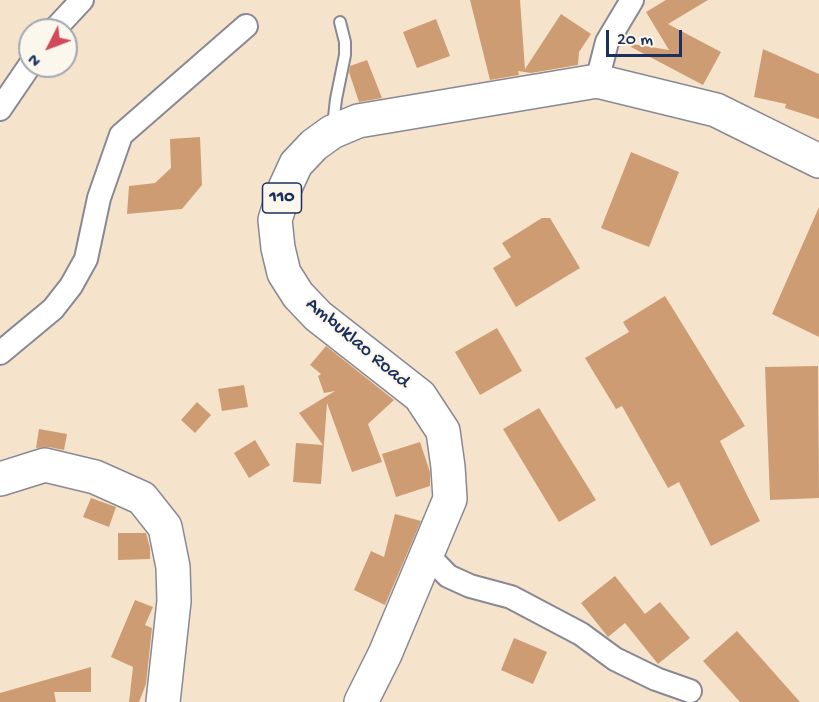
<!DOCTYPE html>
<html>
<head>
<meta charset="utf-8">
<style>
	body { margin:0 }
	#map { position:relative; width:819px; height:702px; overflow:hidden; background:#f6e3cc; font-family:"Gochi Hand",sans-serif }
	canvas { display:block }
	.north { position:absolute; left:18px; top:18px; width:60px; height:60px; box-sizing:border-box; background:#fbf7ec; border:2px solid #a1a7b3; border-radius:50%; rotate:228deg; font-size:16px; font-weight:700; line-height:24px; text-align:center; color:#1b2f5e }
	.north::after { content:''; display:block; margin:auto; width:21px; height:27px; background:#d1495b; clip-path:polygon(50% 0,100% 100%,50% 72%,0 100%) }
	.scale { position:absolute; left:606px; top:30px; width:76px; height:27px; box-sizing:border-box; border:3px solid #1b2f5e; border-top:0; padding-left:8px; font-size:18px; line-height:21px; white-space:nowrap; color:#1b2f5e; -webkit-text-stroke:4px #fbf7ec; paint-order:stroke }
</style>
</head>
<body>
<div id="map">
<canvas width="819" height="702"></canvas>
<div class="north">N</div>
<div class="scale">20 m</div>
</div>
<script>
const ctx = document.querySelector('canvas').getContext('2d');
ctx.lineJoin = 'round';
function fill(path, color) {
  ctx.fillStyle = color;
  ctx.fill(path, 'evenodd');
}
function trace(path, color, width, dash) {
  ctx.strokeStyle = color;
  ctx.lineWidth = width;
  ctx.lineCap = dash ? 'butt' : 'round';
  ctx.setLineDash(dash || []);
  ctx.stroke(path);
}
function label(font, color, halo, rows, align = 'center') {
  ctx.font = font + ' "Gochi Hand",sans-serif';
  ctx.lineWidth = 4.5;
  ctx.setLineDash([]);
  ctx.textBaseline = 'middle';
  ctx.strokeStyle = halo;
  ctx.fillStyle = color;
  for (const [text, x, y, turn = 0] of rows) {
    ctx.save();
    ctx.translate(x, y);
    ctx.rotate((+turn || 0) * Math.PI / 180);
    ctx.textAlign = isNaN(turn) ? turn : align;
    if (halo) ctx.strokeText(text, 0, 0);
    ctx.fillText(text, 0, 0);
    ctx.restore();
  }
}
fill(new Path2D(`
	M470,0H520L525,69L561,14L591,34L579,52L578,65L531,73L518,71L519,75L490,80Z
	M666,0H708L668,24L721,52L703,85L631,47L632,44L669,50L646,12Z
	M436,19L450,56L417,68L403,32Z
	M763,49L819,74V119L785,108L786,104L754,97Z
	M367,60L382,98L359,102L349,72L350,66Z
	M200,137L202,185L182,209L127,214L129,186L155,183L171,168L170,139Z
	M631,152L679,172L649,247L601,228Z
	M819,207V337L772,314Z
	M542,218H550L580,268L516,307L493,268L511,257L502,243Z
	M665,296L745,426L720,441L760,521L711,546L679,482L668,488L622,406L616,409L585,358L629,332L623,322Z
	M497,328L522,371L480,395L455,352Z
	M326,346L394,400L368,424L382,462L352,472L327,403L321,484L293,482L296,443L323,445L299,413L335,391L324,393L318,376L321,374L310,365Z
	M818,366L819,498L770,500L765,367Z
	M244,385L248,407L222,411L218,389Z
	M197,402L211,415L195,433L181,420Z
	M539,408L596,500L559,522L503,429Z
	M39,429L67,434L64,450L49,447L36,448Z
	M255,440L270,465L249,478L234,453Z
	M420,442L430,472V486L396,497L382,454Z
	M91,498L116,507L109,527L83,517Z
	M395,514L421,521L385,605L354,590L371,551L384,557Z
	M118,533H146L150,548V559L118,560Z
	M615,576L645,614L660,602L690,638L658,664L625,623L608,637L581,603Z
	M135,600L153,607L145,625L152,628L146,684L139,702H129L133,667L111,657Z
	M737,631L800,702H740L703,661Z
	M514,638L547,652L533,684L501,670Z
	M91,667V692H54L56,702H0V693Z`), '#ce9c73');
const lane = new Path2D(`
	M333,126L336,99L345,55V42L340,22`);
const street = new Path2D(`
	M54,30L82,0
	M597,81L607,42L632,0
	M0,109L30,65
	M0,353L53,309L71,286L86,259L99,198L121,135L246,26
	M427,554L448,576L470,586L511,597L581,634L615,659L656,679L690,691`);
const primary = new Path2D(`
	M0,479L45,465L95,477L142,498L165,527L173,567L174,601L163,702
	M361,702L385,654L450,499L448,467L443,431L420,396L318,316L298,295L284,273L278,248L275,220L285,188L296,164L314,145L332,132L358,121L597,81L716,110L819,161`);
trace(lane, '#888995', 14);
trace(street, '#888995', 26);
trace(primary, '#888995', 36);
trace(lane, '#fff', 10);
trace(street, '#fff', 22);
trace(primary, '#fff', 33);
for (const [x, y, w] of [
	[282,198,39]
]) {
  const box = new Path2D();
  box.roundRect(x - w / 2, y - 15, w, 30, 4.5);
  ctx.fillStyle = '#fbf7ec';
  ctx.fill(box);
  trace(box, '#1b2f5e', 1.5);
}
label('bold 18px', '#1b2f5e', null, [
	["110",282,198]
]);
label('20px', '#1b2f5e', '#fbf7ec', [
	["Ambuklao Road",357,344,40]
]);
</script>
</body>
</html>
